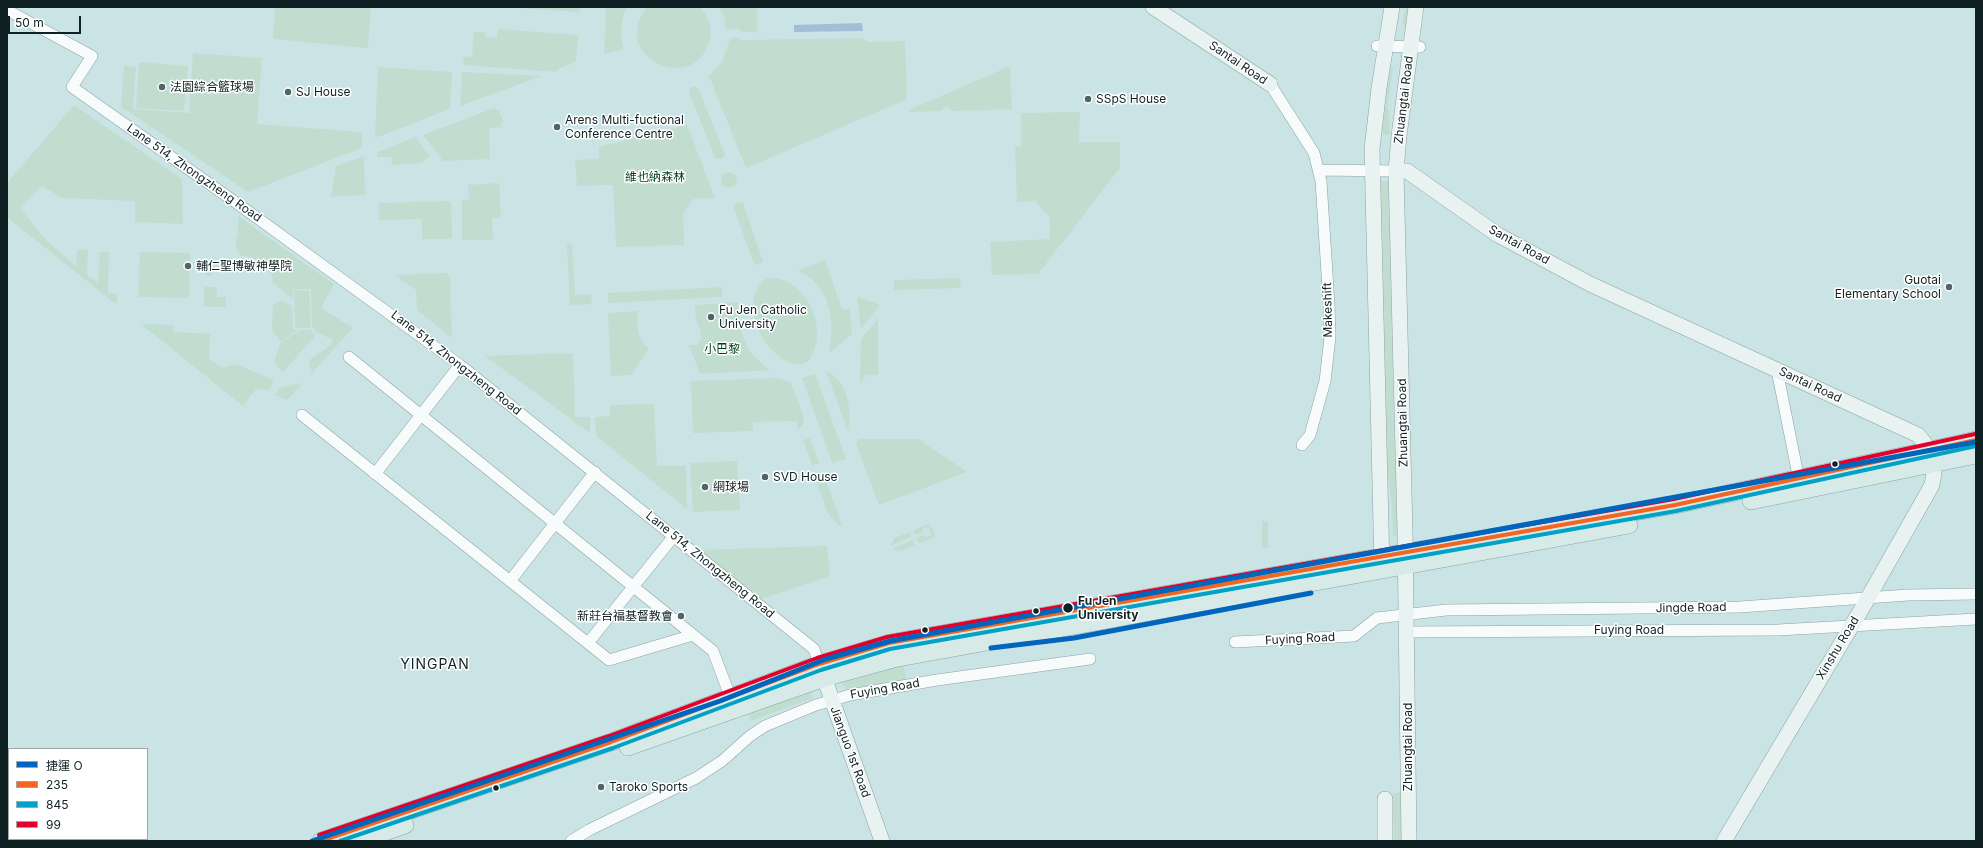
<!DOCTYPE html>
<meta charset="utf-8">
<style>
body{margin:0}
#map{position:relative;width:1983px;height:848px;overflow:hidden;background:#cae4e6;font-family:Inter,"Noto Sans TC",sans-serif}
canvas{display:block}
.frame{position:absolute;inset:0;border:8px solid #102123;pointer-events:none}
.legend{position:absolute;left:8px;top:748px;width:140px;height:92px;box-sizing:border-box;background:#fff;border:1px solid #9fa6a7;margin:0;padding:5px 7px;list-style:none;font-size:12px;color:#102123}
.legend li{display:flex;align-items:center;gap:8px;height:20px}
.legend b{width:20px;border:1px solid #9fa6a7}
.scale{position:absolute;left:8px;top:16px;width:73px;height:18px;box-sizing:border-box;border:2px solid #102123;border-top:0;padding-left:5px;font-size:12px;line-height:14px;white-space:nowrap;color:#102123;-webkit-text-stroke:3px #fff;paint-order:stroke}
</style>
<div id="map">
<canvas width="1983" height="848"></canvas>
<div class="frame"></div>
<ul class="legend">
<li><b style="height:5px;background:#0065bd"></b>捷運 O</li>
<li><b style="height:5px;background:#f26522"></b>235</li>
<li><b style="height:5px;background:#01a2c5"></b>845</li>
<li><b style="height:5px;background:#e4002b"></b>99</li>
</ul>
<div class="scale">50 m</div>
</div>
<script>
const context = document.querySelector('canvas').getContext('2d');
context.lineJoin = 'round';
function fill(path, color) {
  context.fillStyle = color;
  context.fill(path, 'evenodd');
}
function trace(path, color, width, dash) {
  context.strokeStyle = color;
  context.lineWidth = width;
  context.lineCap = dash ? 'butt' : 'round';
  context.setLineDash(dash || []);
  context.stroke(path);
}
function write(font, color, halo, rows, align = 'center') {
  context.font = font + ' Inter,"Noto Sans TC",sans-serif';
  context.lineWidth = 3;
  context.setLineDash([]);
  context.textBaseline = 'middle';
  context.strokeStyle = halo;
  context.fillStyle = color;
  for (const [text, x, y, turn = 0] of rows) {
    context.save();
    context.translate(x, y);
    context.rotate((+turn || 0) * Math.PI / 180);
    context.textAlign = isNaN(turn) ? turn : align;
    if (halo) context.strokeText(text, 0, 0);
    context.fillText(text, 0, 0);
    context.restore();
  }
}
const green = new Path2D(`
 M 275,7 L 371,7 L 368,48 L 273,39 Z
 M 503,7 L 580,7 L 579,12 Z
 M 606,7 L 627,7 C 621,22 619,33 624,49 L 604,54 Z
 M 647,7 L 700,7 C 708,15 712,27 710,38 C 697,98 607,58 647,7 Z
 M 719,7 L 757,7 L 757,32 L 742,32 L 737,28 L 726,30 L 725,19 Z
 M 1405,7 L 1408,7 L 1406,25 L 1402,25 Z
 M 498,29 L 578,35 L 576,62 L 560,68 L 556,72 L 463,65 L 464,56 L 472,57 L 474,32 L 485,32 L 485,37 L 497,38 Z
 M 736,37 L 741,40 L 862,38 L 868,42 L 905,41 L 907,99 L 746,168 L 709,76 L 722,62 L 730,39 Z
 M 193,53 L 262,58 L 257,124 L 362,132 L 362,148 L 248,192 L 121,107 L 124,66 L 136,67 L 133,109 L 189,113 Z
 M 139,62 L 188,66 L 184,111 L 136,108 Z
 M 1010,66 L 1012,109 L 952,111 L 946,106 L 941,111 L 909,112 L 909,110 Z
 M 378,67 L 452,72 L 450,109 L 375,138 Z
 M 1390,68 L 1393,68 L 1388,104 L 1390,135 L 1382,134 Z
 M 462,72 L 542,76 L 460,106 Z
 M 692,86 L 698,88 L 725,155 L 721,159 L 715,158 L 689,92 Z
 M 74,105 L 182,179 L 183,224 L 135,222 L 135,201 L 62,198 L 42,186 L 20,208 L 48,242 L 76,266 L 77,249 L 88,250 L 87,275 L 98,283 L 100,252 L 109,252 L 108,293 L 117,294 L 117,305 L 7,217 L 7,183 Z
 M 494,108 L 499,110 L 503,121 L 500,127 L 489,128 L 490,159 L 443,161 L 423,135 Z
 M 1080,112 L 1079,142 L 1120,142 L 1120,168 L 1038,274 L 992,275 L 990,242 L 1050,239 L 1050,218 L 1035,201 L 1017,202 L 1015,147 L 1021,147 L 1021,113 Z
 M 687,125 L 715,198 L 693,199 L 683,214 L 684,245 L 616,247 L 613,185 L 577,186 L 575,160 L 599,159 L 599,147 Z
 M 415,137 L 430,156 L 421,163 L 392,165 L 391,157 L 377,157 L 377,152 Z
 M 364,156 L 365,195 L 331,197 L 336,166 Z
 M721 180a8 8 0 1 1 16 0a8 8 0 1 1-16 0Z
 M 1381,181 L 1388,181 L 1397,536 L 1393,536 L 1392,506 L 1388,478 Z
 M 499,183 L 501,218 L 492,218 L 493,240 L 462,240 L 462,200 L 469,200 L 468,185 Z
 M 451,201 L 452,239 L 422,239 L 422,219 L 379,220 L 379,203 Z
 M 737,202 L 743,203 L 763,261 L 759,265 L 754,264 L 733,206 Z
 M 238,216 L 334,284 L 321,308 L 353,328 L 312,373 L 309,360 L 331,345 L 333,340 L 316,332 L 312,326 L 311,289 L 293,289 L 293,299 L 273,283 C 273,263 256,258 240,255 L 235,244 L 238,233 Z
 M 572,244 L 575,295 L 591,294 L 592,304 L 570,305 L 567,245 Z
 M 140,252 L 190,253 L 189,298 L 138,297 Z
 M 205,260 L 224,261 L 224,267 L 213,267 L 212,276 L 205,275 Z
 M 825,260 L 842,309 L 850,309 L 852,334 L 829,353 C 835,322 831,284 798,271 Z
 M 447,273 L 450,278 L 452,338 L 417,310 L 416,290 L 395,275 Z
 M 767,278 C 802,274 828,323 813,353 C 811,357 809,361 805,363 C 802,365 797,364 793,363 C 763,356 736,300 767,278 Z
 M 960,278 L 961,288 L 894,290 L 894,280 Z
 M 204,287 L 217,287 L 217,297 L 226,297 L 226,307 L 204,307 Z
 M 722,287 L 722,297 L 608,303 L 608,293 Z
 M 294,290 L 309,291 L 311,328 L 295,328 Z
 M 857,297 L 880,305 L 861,329 Z
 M 282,301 L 292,306 L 293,329 L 298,330 L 281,342 L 272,330 L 273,305 Z
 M 738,302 C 740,334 743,350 770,370 L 700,374 L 689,345 L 697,345 C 706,333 698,328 696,318 C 695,314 695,309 695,305 Z
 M 637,311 C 638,325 636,339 649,348 L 631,375 L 611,376 L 608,313 Z
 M 878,319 L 878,375 L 867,375 L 860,382 L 861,339 Z
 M 141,324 L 173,325 L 173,332 L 210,334 L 209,359 L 223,368 L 235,364 L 274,380 L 269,390 L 256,389 L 243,406 Z
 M 300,330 L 311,330 L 315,336 L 283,372 L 274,362 L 280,344 Z
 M 573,353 L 575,417 L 590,417 L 590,433 L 485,356 Z
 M 826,371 C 849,381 852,411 848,432 Z
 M 815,374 L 846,459 L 832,463 L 802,378 Z
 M 777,378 L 791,382 L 804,418 L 803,424 L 797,431 L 797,421 L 753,422 L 753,431 L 693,433 L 691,381 Z
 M 299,383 L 301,386 L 287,400 L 275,395 L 281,387 Z
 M 654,404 L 657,466 L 686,466 L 687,509 L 596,436 L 595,417 L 610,416 L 610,405 Z
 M 810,438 L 819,463 L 812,465 L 803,440 Z
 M 859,439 L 918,439 L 967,472 L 879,505 L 856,444 Z
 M 737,461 L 740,510 L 693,512 L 690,463 Z
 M 818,472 L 823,473 L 842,525 L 838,525 L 827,512 L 815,476 Z
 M 1262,521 L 1268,521 L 1268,548 L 1262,548 Z
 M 930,524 L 936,537 L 919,543 L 916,538 L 924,535 L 925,537 L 932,535 L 928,527 L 922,529 L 923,532 L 915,535 L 913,530 Z
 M 910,532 L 911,537 L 890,546 L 894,538 Z
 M 913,540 L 915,545 L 899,551 L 891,549 Z
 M 827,546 L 830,576 L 761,599 L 699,550 Z
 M 903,665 L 907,681 L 848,691 L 840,680 Z
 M 810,690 L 813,698 L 751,721 L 748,713 Z
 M 1393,793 L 1401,793 L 1402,841 L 1394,841 Z`);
const water = new Path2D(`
 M 862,23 L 863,31 L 794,32 L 794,25 Z`);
const street = new Path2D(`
 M 7,10 L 92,56 L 72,87 L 238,204 L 460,365 L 814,649 L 819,664
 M 1377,46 L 1420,47
 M 1270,84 L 1314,153 L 1321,181 L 1329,305 L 1330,337 L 1325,381 L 1310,435 L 1302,445
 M 1319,170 L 1396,171
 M 349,357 L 713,651 L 730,696
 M 1777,370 L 1799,480
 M 302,415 L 609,660 L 693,635
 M 375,474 L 460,365
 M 510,581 L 595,472
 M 1407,632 L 1778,630 L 1976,619
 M 1235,642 L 1354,636 L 1377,618 L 1446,610 L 1740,607 L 1908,595 L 1976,594
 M 588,643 L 674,536
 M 571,841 L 589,830 L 696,778 L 722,761 L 750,736 L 765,726 L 816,705 L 850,695 L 937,680 L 1090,659`);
const secondary = new Path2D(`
 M 1153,7 L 1270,84
 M 1396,171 L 1407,171 L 1498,235 L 1590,284 L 1918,435 C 1934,453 1937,461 1932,485 L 1864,605 L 1724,841
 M 1382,568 L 1372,149 L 1379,88 L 1392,7
 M 820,666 L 882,841
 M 1385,799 L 1385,841
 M 1409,841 L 1405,532 L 1396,171 L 1399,136 L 1416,7`);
const primary = new Path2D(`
 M 1751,501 L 1976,455
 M 628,747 L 824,678 L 893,659 L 1629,525
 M 321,841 L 611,742 L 819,664 L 889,643 L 1675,505 L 1976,440
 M 359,841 L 405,825`);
const bus1 = new Path2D(`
 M 321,841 L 611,742 L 819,664 L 889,643 L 1675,505 L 1976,440`);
const bus2 = new Path2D(`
 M 340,841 L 613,748 L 821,670 L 890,649 L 1676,511 L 1976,446`);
const bus3 = new Path2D(`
 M 319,835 L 609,736 L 817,658 L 887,637 L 1674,499 L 1975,434`);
const metro1 = new Path2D(`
 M 991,648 L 1074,638 L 1311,593
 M 312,841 L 720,701 L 826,659 L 890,641 L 1976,442`);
const markers = [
 [162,87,4,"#516567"],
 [288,92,4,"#516567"],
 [1088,99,4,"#516567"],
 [557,127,4,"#516567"],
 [188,266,4,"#516567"],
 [1949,287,4,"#516567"],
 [711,317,4,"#516567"],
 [1835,464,3.5,"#102123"],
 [765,477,4,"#516567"],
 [705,487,4,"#516567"],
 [1068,608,5.5,"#102123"],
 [1036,611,3.5,"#102123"],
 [681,616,4,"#516567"],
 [925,630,3.5,"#102123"],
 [601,787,4,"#516567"],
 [496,788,3.5,"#102123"]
];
const streetNames = [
 ["Santai Road",1238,63,34],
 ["Zhuangtai Road",1404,100,-83],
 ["Lane 514, Zhongzheng Road",194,173,35],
 ["Santai Road",1519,245,29],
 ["Makeshift",1328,310,-91],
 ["Lane 514, Zhongzheng Road",456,363,38],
 ["Santai Road",1810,385,25],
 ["Zhuangtai Road",1403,423,-91],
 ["Lane 514, Zhongzheng Road",710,565,39],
 ["Jingde Road",1691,608,-1],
 ["Fuying Road",1629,630],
 ["Fuying Road",1300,639,-3],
 ["Xinshu Road",1838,648,-59],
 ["Fuying Road",885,689,-10],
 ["Zhuangtai Road",1408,747,-90],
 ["Jianguo 1st Road",850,752,70]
];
const poiNames = [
 ["法園綜合籃球場",170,87],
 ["SJ House",296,92],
 ["SSpS House",1096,99],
 ["Arens Multi-fuctional",565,120],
 ["Conference Centre",565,134],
 ["輔仁聖博敏神學院",196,266],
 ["Guotai",1941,280,"right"],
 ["Elementary School",1941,294,"right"],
 ["Fu Jen Catholic",719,310],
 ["University",719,324],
 ["SVD House",773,477],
 ["網球場",713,487],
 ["新莊台福基督教會",673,616,"right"],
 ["Taroko Sports",609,787]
];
const parkNames = [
 ["維也納森林",655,177],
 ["小巴黎",722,349]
];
const stopNames = [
 ["Fu Jen",1078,601],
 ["University",1078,615]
];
const quarterNames = [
 ["YINGPAN",435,665]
];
fill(green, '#c0ddd0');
fill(water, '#a3bed5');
trace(street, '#8da1a2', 12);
trace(secondary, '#8da1a2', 16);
trace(primary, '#84a9a6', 18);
trace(street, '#f7fbfb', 11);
trace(secondary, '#e7f2f1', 15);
trace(primary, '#d8eae8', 17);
trace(bus1, '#f26522', 4);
trace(bus2, '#01a2c5', 4);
trace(bus3, '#e4002b', 4);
trace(metro1, '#0065bd', 5);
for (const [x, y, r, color] of markers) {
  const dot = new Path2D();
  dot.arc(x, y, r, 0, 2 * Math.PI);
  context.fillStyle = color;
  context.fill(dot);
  trace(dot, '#fff', 1.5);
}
write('12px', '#102123', '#fff', streetNames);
write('12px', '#102123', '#fff', poiNames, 'left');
write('12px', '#003f1b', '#fff', parkNames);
write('bold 12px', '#102123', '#fff', stopNames, 'left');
context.letterSpacing = '1px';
write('14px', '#102123', '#fff', quarterNames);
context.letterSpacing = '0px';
</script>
